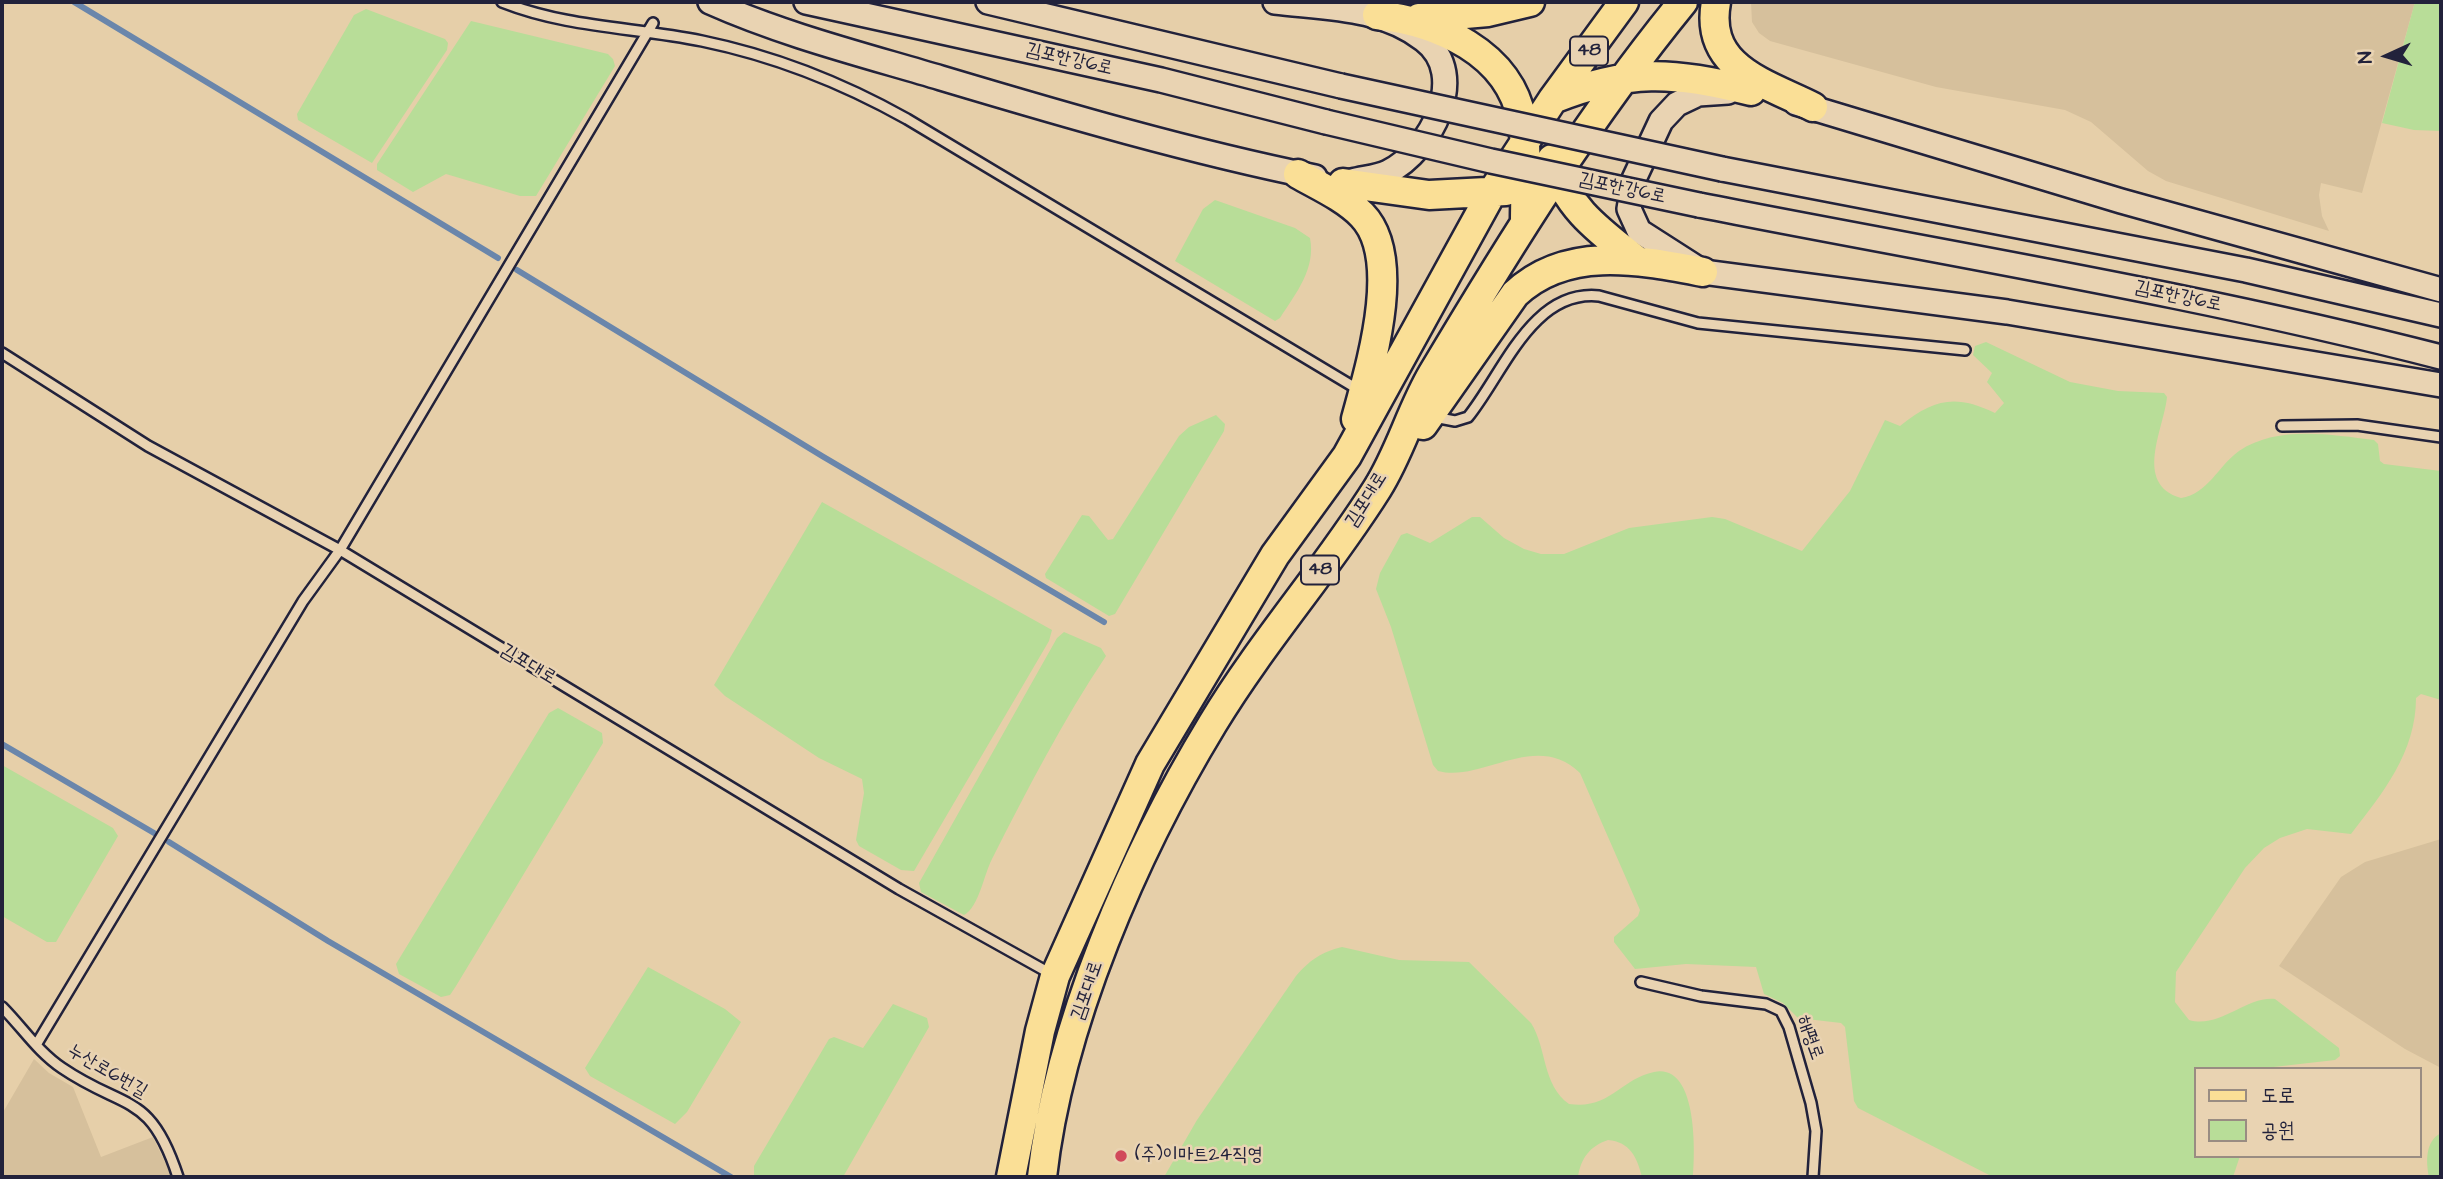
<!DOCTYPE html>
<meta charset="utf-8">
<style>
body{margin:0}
#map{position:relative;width:2443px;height:1179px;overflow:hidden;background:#e6cfa9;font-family:"Architects Daughter","Poor Story",sans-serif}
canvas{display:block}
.frame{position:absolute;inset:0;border:4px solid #22223b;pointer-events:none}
.legend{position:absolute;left:2194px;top:1067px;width:228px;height:91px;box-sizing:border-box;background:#e9d3b2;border:2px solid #998c82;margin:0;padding:9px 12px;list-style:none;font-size:21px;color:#22223b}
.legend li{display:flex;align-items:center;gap:14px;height:35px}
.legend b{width:35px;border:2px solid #998c82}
.north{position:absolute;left:2352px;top:21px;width:70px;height:70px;-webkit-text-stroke:5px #e9d3b2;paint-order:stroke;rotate:266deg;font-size:19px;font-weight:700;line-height:28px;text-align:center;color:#22223b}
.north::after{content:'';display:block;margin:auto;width:24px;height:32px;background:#22223b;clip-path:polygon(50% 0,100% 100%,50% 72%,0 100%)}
</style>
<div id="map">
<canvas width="2443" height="1179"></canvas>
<div class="frame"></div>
<ul class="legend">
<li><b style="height:9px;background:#fadf96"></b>도로</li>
<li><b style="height:19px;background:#b8dd98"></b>공원</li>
</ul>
<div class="north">N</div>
</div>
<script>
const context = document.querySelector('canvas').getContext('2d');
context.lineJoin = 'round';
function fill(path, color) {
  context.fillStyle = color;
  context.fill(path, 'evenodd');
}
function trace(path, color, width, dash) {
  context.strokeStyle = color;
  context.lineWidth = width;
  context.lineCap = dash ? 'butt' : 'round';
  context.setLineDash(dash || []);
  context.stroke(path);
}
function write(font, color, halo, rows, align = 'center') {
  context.font = font + ' "Architects Daughter","Poor Story",sans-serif';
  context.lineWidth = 5;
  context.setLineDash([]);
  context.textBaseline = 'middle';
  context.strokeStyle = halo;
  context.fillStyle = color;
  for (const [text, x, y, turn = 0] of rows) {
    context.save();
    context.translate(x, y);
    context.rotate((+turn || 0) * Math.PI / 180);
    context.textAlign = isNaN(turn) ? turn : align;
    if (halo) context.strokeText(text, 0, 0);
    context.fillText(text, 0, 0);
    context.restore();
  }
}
const built = new Path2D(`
 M 1751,2 L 2415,2 L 2362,193 L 2321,183 L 2319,195 L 2322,216 L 2329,231 L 2166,181 L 2148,171 L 2091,122 L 2065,110 L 1936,87 L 1770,41 L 1759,33 L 1752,22 Z
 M 2441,839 L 2441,1068 L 2405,1049 L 2279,966 L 2341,877 L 2365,862 Z
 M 34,1059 L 49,1073 L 73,1087 L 101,1157 L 153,1137 L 172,1177 L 2,1177 L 2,1114 Z`);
const green = new Path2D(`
 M 2415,2 L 2441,2 L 2441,131 L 2414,130 L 2382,123 Z
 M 366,9 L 445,39 L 448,43 L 447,50 L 372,163 L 298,120 L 297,114 L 354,15 Z
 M 471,21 L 608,54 L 613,59 L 615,66 L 536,196 L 520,196 L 446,174 L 413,192 L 377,170 L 377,164 Z
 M 1215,200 L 1295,228 L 1310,238 C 1316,269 1296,293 1280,318 L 1275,321 L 1175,261 L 1203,209 Z
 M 1986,342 L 2070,382 L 2118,391 L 2164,393 L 2167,397 C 2164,429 2133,484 2181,498 C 2208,494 2218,466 2239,451 C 2278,425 2331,435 2374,440 L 2378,444 L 2380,461 L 2384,464 L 2441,471 L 2441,700 L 2421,694 L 2416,698 C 2416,752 2383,793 2351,834 L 2307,829 L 2280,838 L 2264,848 L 2245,868 L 2176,972 L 2175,1002 L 2189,1020 C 2220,1029 2246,996 2275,999 L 2339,1048 L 2340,1056 L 2335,1060 L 2256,1069 L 2196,1069 L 2196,1156 L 2240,1156 L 2233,1177 L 1993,1177 L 1858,1108 L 1854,1101 L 1845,1027 L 1841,1023 L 1798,1018 L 1783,1003 L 1764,994 L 1756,967 L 1686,964 L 1635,969 L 1614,942 L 1614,937 L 1638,916 L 1640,910 L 1580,773 C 1535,730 1483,783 1438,771 L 1433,765 L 1391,627 L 1376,589 L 1380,573 L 1401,535 L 1407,533 L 1430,543 L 1472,517 L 1480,517 L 1504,538 L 1524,549 L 1541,554 L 1564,554 L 1629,528 L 1712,517 L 1725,519 L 1802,551 L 1850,491 L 1885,420 L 1900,426 C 1934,399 1955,394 1995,413 L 2004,403 L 1987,382 L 1992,373 L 1973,355 L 1975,346 Z
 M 1216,415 L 1225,424 L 1224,431 L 1115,614 L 1109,616 L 1046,578 L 1045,574 L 1082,515 L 1089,516 L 1108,540 L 1113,539 L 1179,436 L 1189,427 Z
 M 822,502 L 1052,630 L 1049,641 L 914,871 L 901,870 L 859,846 L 856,840 L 864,793 L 862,779 L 819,758 L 725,696 L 714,685 Z
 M 1064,632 L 1101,648 L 1106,656 C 1063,720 1027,790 992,859 C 984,874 979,907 964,915 L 921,892 L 919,883 L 1057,638 Z
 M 558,708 L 602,733 L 603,743 L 456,986 L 450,995 L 441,997 L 399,974 L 396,964 L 549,713 Z
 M 2,765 L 113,828 L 118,836 L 56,942 L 47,942 L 2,916 Z
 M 1342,947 L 1399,960 L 1469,962 L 1531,1023 C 1547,1048 1542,1085 1569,1104 C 1610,1110 1620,1079 1654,1072 C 1698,1063 1695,1152 1693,1177 L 1642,1177 C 1637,1157 1630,1142 1608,1140 C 1590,1146 1581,1158 1578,1177 L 1164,1177 L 1197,1120 L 1296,976 C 1310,960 1321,952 1342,947 Z
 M 648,967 L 725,1009 L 741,1022 L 687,1112 L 675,1124 L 590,1076 L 585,1068 Z
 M 893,1004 L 927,1018 L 929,1027 L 843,1177 L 754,1177 L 754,1166 L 829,1039 L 834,1037 L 863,1048 Z
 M 2441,1133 L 2441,1177 L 2429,1177 C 2426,1162 2425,1141 2441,1133 Z`);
const stream = new Path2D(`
 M 74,2 L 498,258
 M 517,270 L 822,456 L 1104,622
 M 2,744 L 154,833
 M 169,842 L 328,941 L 731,1177`);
const service = new Path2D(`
 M 502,2 C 568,28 633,27 702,41 C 775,56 841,82 907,119 L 1359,390
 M 2,353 L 148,446 L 340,550 L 899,889 L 1053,975
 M 1434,417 L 1455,421 L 1468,417 C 1503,374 1532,289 1599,296 L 1698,323 L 1965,350
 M 2282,426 L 2357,425 L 2441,437
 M 1641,982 L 1701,996 L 1766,1004 L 1781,1011 L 1789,1027 L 1811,1103 L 1816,1131 L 1813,1177
 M 2,1007 C 22,1027 38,1052 62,1068 C 125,1111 150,1091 178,1177
 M 36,1045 L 303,601 L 340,550 L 653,23`);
const tertiary = new Path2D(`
 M 710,2 C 784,35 864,55 941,78 C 1065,115 1188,151 1315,177
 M 806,2 L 1161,80 L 1326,122
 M 988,2 L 1341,86
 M 1275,2 C 1326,8 1382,7 1424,40 C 1470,75 1431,151 1388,172 C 1378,177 1363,178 1352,181
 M 1728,92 L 1698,94 L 1677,104 L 1661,121 L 1634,179 L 1629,209 L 1639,231 L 1703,272 L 2007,312 L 2441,385
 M 1796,103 L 2121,201 L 2441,290
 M 1722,169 L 2246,270 L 2441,315
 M 1699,205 C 1947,254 2197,294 2441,357`);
const primary = new Path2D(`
 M 1716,2 C 1704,68 1765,83 1813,107
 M 1377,15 C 1438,22 1509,52 1522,120 C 1528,154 1525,188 1525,222
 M 1419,18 L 1488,12 L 1530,2
 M 1553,99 C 1628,69 1673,71 1751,91
 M 1552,159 C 1565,206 1598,230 1635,259
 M 1298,174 C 1319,186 1344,197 1362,215 C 1404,258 1370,367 1356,419
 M 1343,183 L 1429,195 L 1506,191
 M 1423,425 L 1515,294 C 1567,245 1639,260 1703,272
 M 1011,1177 L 1040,1031 L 1055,976 L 1150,764 L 1275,555 L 1347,456 L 1491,194 L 1553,99 L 1624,2
 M 1042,1177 C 1059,1025 1134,853 1213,723 C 1262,642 1326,570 1377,489 C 1400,453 1411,410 1433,373 C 1510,244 1588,118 1683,2`);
const tertiaryBridge = new Path2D(`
 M 1341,86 L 1722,169
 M 1326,122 L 1491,161 L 1699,205`);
const markers = [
 [1121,1156,7,"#d1495b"]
];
const shields = [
 [1589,51,38],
 [1320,570,38]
];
const shieldNames = [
 ["48",1589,51],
 ["48",1320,570]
];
const streetNames = [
 ["김포한강6로",1069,60,13],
 ["김포한강6로",1622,189,12],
 ["김포한강6로",2178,297,12],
 ["김포대로",1367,500,-58],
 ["김포대로",528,665,31],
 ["김포대로",1088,991,-71],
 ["해평로",1809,1038,70],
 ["누산로6번길",107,1072,30]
];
const poiNames = [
 ["(주)이마트24직영",1135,1156]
];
fill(built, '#d6c09c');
fill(green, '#b8dd98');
trace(stream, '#6a86ab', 6);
trace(service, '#22223b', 14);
trace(tertiary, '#22223b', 28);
trace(primary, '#22223b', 33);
trace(service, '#e9d3b2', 9);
trace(tertiary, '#e9d3b2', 23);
trace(primary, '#fadf96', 28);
trace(tertiaryBridge, '#22223b', 28, []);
trace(tertiaryBridge, '#e9d3b2', 23);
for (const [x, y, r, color] of markers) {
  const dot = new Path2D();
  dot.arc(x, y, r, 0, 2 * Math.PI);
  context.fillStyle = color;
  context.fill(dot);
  trace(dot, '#e9d3b2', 2.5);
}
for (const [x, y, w] of shields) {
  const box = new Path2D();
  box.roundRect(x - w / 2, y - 14.5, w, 29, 5);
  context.fillStyle = '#e9d3b2';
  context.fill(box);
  trace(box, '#22223b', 2);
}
write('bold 18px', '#22223b', null, shieldNames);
write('19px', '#22223b', '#e9d3b2', streetNames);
write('19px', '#22223b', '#e9d3b2', poiNames, 'left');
</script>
